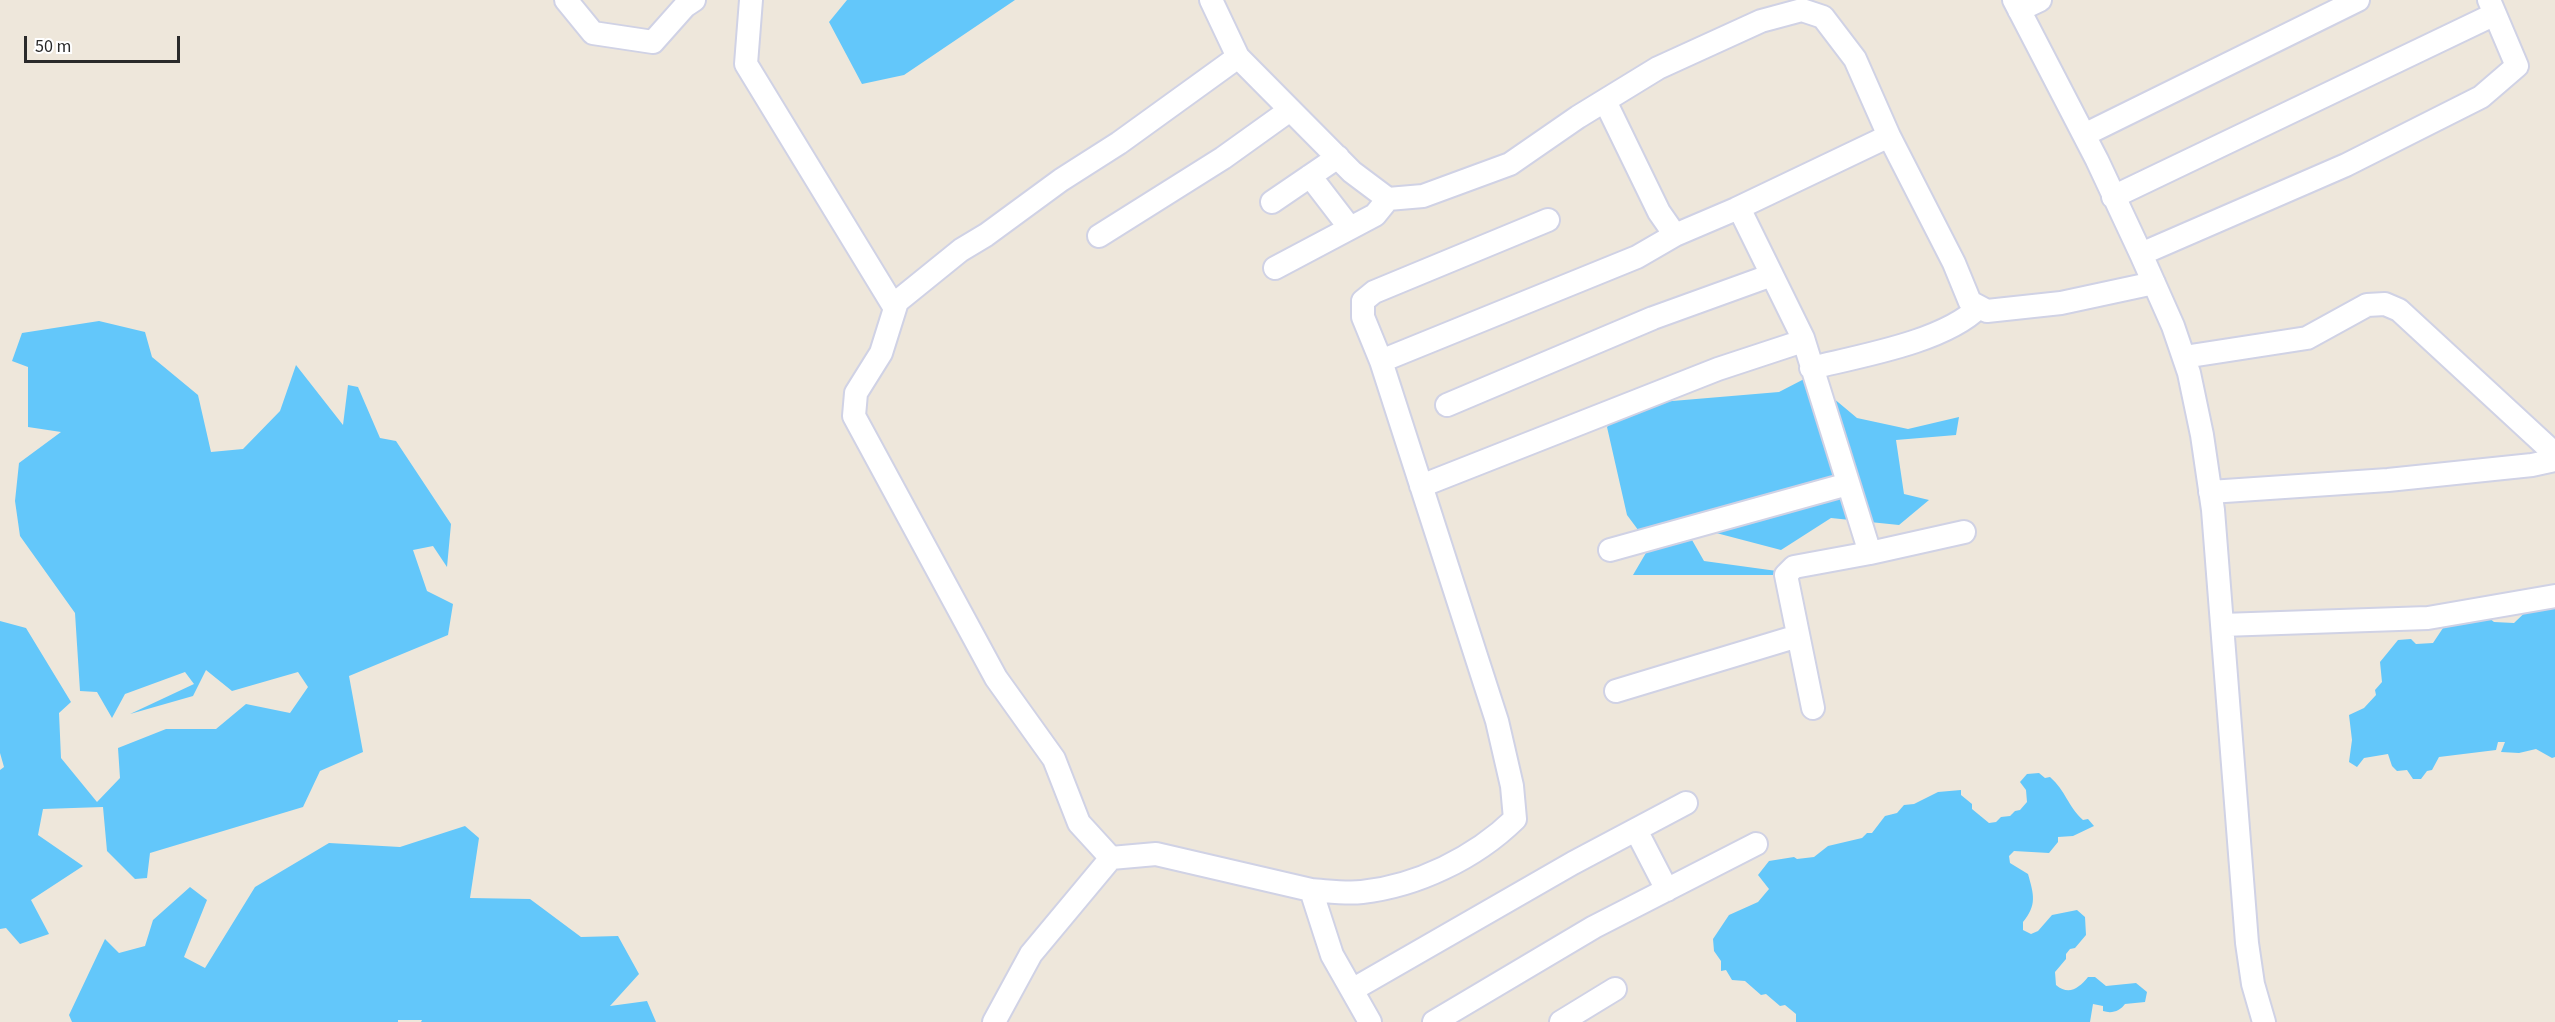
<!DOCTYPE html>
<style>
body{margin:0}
#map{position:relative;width:2555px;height:1022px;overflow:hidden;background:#eee7db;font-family:"Source Sans 3",sans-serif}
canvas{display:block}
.scale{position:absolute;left:24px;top:36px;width:156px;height:27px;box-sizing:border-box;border:3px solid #2a2a2a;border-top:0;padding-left:8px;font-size:18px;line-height:21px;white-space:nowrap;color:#2a2a2a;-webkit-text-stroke:4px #fff;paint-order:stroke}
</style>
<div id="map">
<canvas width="2555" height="1022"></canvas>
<div class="scale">50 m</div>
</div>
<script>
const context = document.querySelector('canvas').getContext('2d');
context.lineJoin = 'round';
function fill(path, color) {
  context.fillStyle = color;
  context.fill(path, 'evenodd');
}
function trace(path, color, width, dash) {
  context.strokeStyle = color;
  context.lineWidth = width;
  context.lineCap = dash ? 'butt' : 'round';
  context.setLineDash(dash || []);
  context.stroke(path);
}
const water = new Path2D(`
 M 847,0 L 1015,0 L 904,75 L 862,84 L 829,22 Z
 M 99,321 L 145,332 L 152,357 L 198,395 L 211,452 L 243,449 L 280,411 L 296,365 L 343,425 L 348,385 L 358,387 L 380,438 L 396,441 L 451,524 L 447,567 L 433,546 L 413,550 L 427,591 L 453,604 L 448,635 L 349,676 L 363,752 L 320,771 L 303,807 L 150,853 L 147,878 L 135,879 L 107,851 L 103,807 L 43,809 L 38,835 L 83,866 L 31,900 L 49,934 L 20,944 L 6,928 L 0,929 L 0,770 L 4,767 L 0,753 L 0,621 L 26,628 L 71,702 L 59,713 L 61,758 L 97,802 L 120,778 L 118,748 L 166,729 L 216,729 L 246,704 L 290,713 L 308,687 L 298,672 L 232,691 L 206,670 L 193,696 L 130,714 L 194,684 L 185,672 L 125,694 L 112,718 L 97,692 L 80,691 L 75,613 L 20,536 L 15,501 L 19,463 L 61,432 L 28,427 L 28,367 L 12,361 L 22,333 Z
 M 1808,377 L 1857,418 L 1908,429 L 1959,417 L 1956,435 L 1896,440 L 1904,494 L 1929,500 L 1899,525 L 1831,518 L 1781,550 L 1701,529 L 1692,540 L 1704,561 L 1806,575 L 1633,575 L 1650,546 L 1627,515 L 1607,427 L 1625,405 L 1779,392 Z
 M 2555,590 L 2555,757 L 2552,758 L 2536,749 L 2519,753 L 2501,752 L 2505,742 L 2498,742 L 2496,750 L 2439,757 L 2432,770 L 2427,771 L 2421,779 L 2413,779 L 2407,770 L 2397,771 L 2392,766 L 2388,754 L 2364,758 L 2357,767 L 2349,762 L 2352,740 L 2349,715 L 2364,708 L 2376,695 L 2375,690 L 2382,682 L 2380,662 L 2398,640 L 2411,639 L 2416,644 L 2433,643 L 2451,616 L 2478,609 L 2494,622 L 2514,623 L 2537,601 Z
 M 2039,773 L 2045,778 L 2050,777 C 2066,791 2067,805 2083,820 L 2088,819 L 2094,826 L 2073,836 L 2058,837 L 2058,842 L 2049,853 L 2014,851 L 2009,856 L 2010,863 L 2028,874 C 2034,895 2037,905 2023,922 L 2023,930 L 2031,934 L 2038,931 L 2052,915 L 2077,910 L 2085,917 L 2086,935 L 2075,948 L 2070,949 L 2066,954 L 2066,959 L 2055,972 L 2056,985 C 2069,996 2079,988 2088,977 L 2095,977 L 2106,986 L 2136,983 L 2147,992 L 2145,1002 L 2125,1004 C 2120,1011 2112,1014 2103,1011 L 2103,1006 L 2093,1004 L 2090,1022 L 1796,1022 L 1796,1014 L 1785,1005 L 1780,1006 L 1766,994 L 1761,995 L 1745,981 L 1732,980 L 1726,970 L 1721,971 L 1721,961 L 1714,951 L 1713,939 L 1729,915 L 1758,902 L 1769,889 L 1758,875 L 1769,861 L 1794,857 L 1797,859 L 1814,857 L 1828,846 L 1862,838 L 1867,833 L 1872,833 L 1885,816 L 1897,813 L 1904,805 L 1914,804 L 1938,792 L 1961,790 L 1961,795 L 1972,804 L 1972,809 L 1989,823 L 1996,822 L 2001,817 L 2010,816 L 2015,811 L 2020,810 L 2027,802 L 2026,790 L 2020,782 L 2027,774 Z
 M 465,826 L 479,838 L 470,898 L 530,899 L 581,937 L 618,936 L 639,974 L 610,1006 L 647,1001 L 656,1022 L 421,1022 L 422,1020 L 398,1020 L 398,1022 L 72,1022 L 69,1015 L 105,939 L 119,953 L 145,946 L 153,920 L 190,887 L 207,900 L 184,957 L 205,968 L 255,887 L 329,843 L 400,847 Z`);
const minor = new Path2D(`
 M 566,0 L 593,33 L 653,42 L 685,6 L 694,0
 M 751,0 L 746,64 L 893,305 L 961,250 L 986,235 L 1061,180 L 1119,143 L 1238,57 L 1352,172 L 1388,199 L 1423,196 L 1510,164 L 1578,117 L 1658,68 L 1761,21 L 1802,10 L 1823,17 L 1855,59 L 1889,136
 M 1211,0 L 1238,57
 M 2014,0 L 2097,160 L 2141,254 L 2173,326 L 2189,373 L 2202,435 L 2213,510 L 2247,943 L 2253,984 L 2264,1022
 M 2019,10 L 2040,0
 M 1605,101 L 1659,212 L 1675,235
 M 2084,135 L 2358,0
 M 1310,176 L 1350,228
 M 2113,197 L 2495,14
 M 1272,202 L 1338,157
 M 1739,208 L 1803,338 L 1870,553 L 1964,532
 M 1099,236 L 1223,158 L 1290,110
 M 2141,254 L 2346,165 L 2481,97 L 2517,66 L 2489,0
 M 1275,268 L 1375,215 L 1388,199
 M 897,302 L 881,353 L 856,393 L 854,416 L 996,678 L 1054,759 L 1079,823 L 1111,858
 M 2184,357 L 2307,338 L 2367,305 L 2385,304 L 2399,310 L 2555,454
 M 1381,361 L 1637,257 L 1675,235 L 1736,209 L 1889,136 L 1954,263 L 1970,302 L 1987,311 L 2061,303 L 2154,283
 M 1811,368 C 1860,356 1944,342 1979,307
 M 1447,405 L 1653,318 L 1772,275
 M 1421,486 L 1718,369 L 1803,341
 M 2210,492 L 2388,480 L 2532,465 L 2555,460
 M 1610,550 L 1848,484
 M 2222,625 L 2428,618 L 2555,596
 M 1616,691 L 1798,636
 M 1813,708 L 1786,575 L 1794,567 L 1870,553
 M 1636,830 L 1667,890
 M 1352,990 L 1573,863 L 1686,803
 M 994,1022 L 1031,954 L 1111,858 L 1156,854 L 1311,890
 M 1370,1022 L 1332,955 L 1311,890 C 1327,891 1346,894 1362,892 C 1417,886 1475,858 1515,819 L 1512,786 L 1497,721 L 1381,361 L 1363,317 L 1363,301 L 1374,292 L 1548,220
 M 1434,1022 L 1594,927 L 1756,844
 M 1561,1022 L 1615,989`);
fill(water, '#63c7fa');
trace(minor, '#d0d2e5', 26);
trace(minor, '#fff', 22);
</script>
